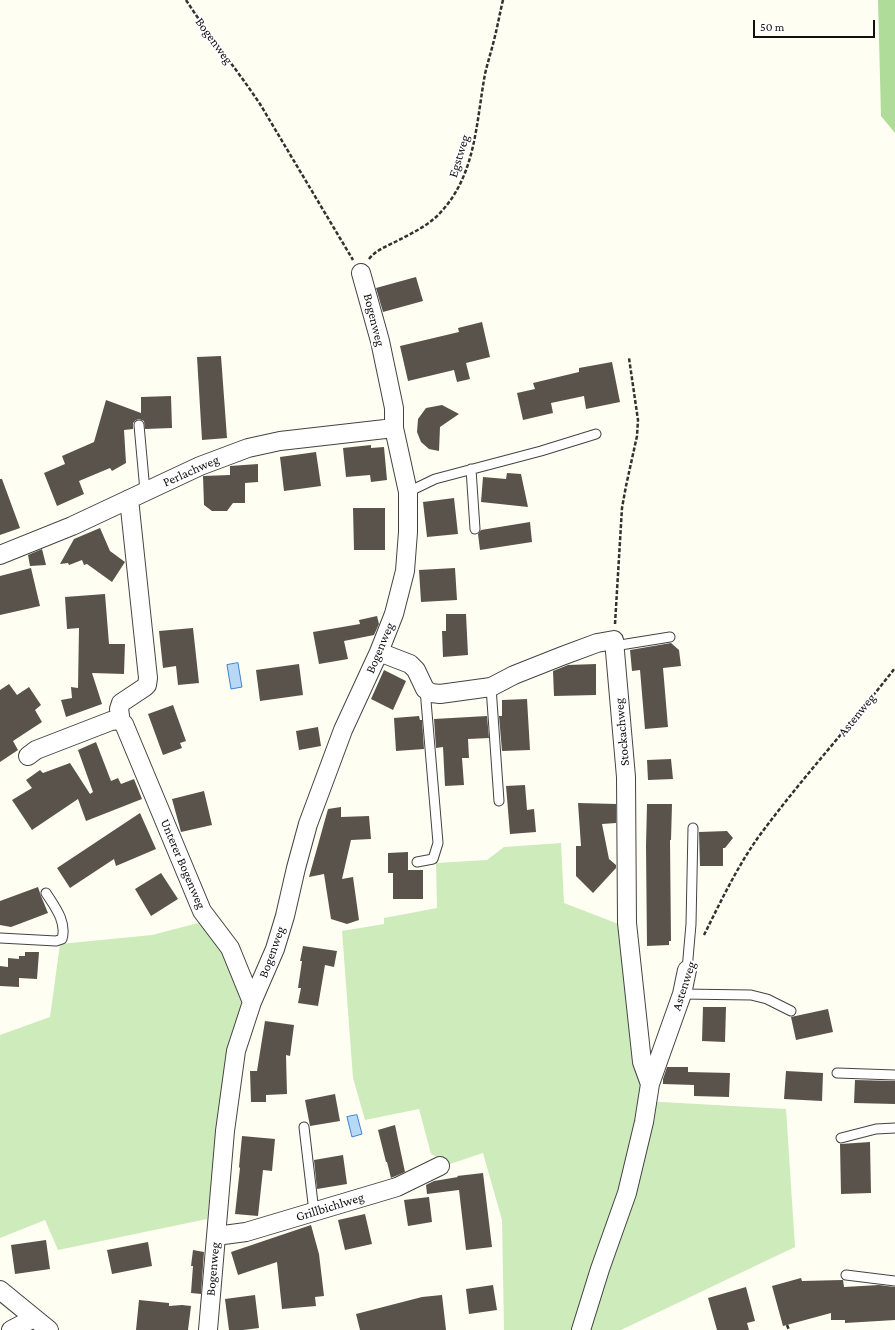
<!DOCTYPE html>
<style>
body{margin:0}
#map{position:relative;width:895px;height:1330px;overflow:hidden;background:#fffef3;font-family:"Crimson Pro",serif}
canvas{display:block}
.scale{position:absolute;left:753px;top:20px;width:122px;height:18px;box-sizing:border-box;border:2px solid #101010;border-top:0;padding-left:5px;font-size:12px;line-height:14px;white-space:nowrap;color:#101010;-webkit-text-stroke:3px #fff;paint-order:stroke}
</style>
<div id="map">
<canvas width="895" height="1330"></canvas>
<div class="scale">50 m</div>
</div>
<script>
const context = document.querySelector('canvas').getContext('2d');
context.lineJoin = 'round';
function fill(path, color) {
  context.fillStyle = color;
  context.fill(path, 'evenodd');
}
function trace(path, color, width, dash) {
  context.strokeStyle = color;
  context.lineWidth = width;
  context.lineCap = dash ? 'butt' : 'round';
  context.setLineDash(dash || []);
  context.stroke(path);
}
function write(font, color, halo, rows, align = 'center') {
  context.font = font + ' "Crimson Pro",serif';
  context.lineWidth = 4;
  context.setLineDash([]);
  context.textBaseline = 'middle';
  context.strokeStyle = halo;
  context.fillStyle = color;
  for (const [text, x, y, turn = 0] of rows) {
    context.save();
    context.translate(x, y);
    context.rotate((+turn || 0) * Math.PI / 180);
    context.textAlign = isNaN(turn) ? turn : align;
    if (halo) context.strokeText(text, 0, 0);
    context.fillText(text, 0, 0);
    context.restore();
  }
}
const green = new Path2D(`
 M 561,843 L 564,903 L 621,925 L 644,1101 L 786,1109 L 795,1247 L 621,1330 L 504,1330 L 502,1220 L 483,1153 L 450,1164 L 431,1154 L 419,1109 L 365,1120 L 353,1078 L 342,931 L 384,924 L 384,918 L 437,908 L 436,863 L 487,860 L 504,847 Z
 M 202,922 L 225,948 L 244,1005 L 226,1061 L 207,1219 L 58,1250 L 45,1220 L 0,1238 L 0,1035 L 50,1017 L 60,944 L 152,935 Z`);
const forest = new Path2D(`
 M 878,0 L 895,0 L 895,133 L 881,116 Z`);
const water = new Path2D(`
 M 238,663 L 242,687 L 231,689 L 227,665 Z
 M 357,1115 L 362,1134 L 352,1137 L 347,1117 Z`);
const building = new Path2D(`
 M 416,277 L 423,301 L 383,312 L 376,288 Z
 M 482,322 L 490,357 L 466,363 L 470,379 L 457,382 L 454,370 L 408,381 L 400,346 L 459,332 L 458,328 Z
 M 221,356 L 227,438 L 202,440 L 197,357 Z
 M 612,362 L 620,402 L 586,409 L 584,396 L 551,403 L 553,413 L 523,420 L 517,393 L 535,389 L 533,383 L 579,372 L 579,368 Z
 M 171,396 L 172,428 L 145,429 L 144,421 L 139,419 L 136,420 L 133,423 L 133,429 L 124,430 L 126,463 L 112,471 L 110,468 L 79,481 L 84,494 L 57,506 L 44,473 L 65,464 L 62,456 L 94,442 L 106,400 L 141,413 L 141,397 Z
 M 442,405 L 459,414 L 440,427 L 439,451 L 429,449 L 421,442 L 417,432 L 418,419 L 426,408 Z
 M 371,445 L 371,448 L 384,447 L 387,480 L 371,482 L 370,475 L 346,477 L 343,448 Z
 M 316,452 L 321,486 L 284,491 L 280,457 Z
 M 258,464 L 258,482 L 245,483 L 245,503 L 233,503 L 227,511 L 212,511 L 204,505 L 203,476 L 230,475 L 230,466 Z
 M 507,473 L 521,474 L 528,507 L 481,502 L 483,477 L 506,479 Z
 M 0,479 L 2,479 L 20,528 L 0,535 Z
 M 454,498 L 458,534 L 427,537 L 423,502 Z
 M 353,508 L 385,508 L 385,550 L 354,550 Z
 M 530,522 L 532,542 L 480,550 L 478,534 L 481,530 Z
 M 100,528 L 110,551 L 125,562 L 112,582 L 87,564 L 84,565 L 82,560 L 69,565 L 68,563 L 60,564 L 74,539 Z
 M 42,549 L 46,565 L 30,566 L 28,555 Z
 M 31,568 L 40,606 L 0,615 L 0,576 Z
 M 455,568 L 457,600 L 421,602 L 419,570 Z
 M 105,594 L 109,644 L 125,644 L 124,674 L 92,673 L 102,704 L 66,717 L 61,700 L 72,698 L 71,687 L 78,688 L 79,628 L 67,629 L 65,597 Z
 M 446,614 L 466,614 L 468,655 L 443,657 L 442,631 L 446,631 Z
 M 377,616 L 379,624 L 374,635 L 344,641 L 348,659 L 319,664 L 313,632 L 360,624 L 359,620 Z
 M 193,628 L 199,683 L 178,685 L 176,666 L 163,668 L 159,631 Z
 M 671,643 L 679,650 L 681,666 L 663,668 L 668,727 L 645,729 L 640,670 L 632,671 L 630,650 Z
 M 299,664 L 303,695 L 260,701 L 256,670 Z
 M 596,664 L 596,695 L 554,696 L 553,671 L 568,665 Z
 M 384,670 L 406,681 L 393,710 L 371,699 Z
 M 9,684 L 17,695 L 29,687 L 41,705 L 35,710 L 42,722 L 13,741 L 18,750 L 0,762 L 0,690 Z
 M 527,699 L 530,750 L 502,751 L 499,716 L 502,716 L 502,700 Z
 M 173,705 L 186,741 L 180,743 L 182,748 L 163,755 L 148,714 Z
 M 419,716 L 420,720 L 422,720 L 424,749 L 396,751 L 394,718 Z
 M 487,716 L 489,738 L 468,739 L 469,758 L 462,758 L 464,785 L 445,786 L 443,747 L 436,748 L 434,719 Z
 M 318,727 L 321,746 L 299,750 L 296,731 Z
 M 96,742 L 111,781 L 118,778 L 121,784 L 134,779 L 142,799 L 86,821 L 78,799 L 32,830 L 12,800 L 32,788 L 26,780 L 40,770 L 43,773 L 70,763 L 90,794 L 93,792 L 78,750 Z
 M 671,759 L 673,779 L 648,780 L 647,760 Z
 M 525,785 L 527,810 L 534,809 L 536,832 L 510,834 L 506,786 Z
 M 204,791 L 212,825 L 181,832 L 172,799 Z
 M 578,803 L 616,804 L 616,823 L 602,824 L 609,859 L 616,865 L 616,868 L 593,893 L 576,876 L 576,846 L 581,846 Z
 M 647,804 L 672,804 L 671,840 L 670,840 L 671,941 L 669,941 L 669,945 L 647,946 L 646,846 Z
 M 341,807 L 341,817 L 369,816 L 371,839 L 351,840 L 342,879 L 353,877 L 359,920 L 347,924 L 331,919 L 324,874 L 309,877 L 328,809 Z
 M 140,813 L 156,849 L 116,866 L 114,859 L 70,888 L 57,868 Z
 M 727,831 L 733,838 L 725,848 L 723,848 L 723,866 L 700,866 L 699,832 Z
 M 408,852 L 408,870 L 423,870 L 423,899 L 393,899 L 393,873 L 388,873 L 388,853 Z
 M 161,873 L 178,899 L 151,916 L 135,889 Z
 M 38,887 L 41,896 L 48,913 L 11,927 L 0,925 L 0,901 Z
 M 303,946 L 337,951 L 334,967 L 325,965 L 318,1006 L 298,1003 L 301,988 L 298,988 L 302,961 L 300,961 Z
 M 25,952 L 39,952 L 37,979 L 19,978 L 19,987 L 0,986 L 0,966 L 8,967 L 8,958 L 19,959 L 19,956 L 25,956 Z
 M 703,1007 L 726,1007 L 725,1042 L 702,1041 Z
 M 828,1009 L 833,1032 L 796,1040 L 791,1017 Z
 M 265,1021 L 294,1025 L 290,1056 L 286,1055 L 287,1094 L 266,1095 L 266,1102 L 251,1102 L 250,1071 L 257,1071 Z
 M 667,1067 L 688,1067 L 688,1072 L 730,1073 L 729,1097 L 694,1096 L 694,1085 L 663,1084 L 663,1079 Z
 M 786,1071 L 823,1073 L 822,1101 L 784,1099 Z
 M 855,1080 L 895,1081 L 895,1104 L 854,1103 Z
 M 335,1094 L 340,1121 L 310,1126 L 305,1100 Z
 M 395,1125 L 405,1172 L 391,1178 L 387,1162 L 386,1162 L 378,1130 Z
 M 242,1136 L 275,1139 L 272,1171 L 263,1170 L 258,1216 L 235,1214 L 240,1168 L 239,1167 Z
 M 870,1142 L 871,1193 L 841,1194 L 840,1144 Z
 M 343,1155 L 347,1184 L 317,1189 L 314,1160 Z
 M 483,1173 L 492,1247 L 466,1250 L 459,1190 L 427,1194 L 426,1185 L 434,1181 L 458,1177 L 457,1176 Z
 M 429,1197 L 432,1222 L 408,1226 L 404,1200 Z
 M 365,1214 L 372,1244 L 345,1250 L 338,1220 Z
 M 311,1225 L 319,1254 L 324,1296 L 315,1297 L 316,1306 L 282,1309 L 277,1262 L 238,1275 L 231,1252 Z
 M 46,1240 L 50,1269 L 15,1274 L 11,1245 Z
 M 148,1242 L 152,1266 L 112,1274 L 107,1250 Z
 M 193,1250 L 204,1252 L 201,1294 L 191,1293 L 193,1266 L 191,1266 Z
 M 801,1278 L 802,1281 L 842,1280 L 843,1280 L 844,1287 L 879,1285 L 895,1287 L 895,1320 L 845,1323 L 845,1320 L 831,1320 L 831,1313 L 783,1326 L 772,1286 Z
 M 493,1285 L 497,1310 L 469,1314 L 466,1289 Z
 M 746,1287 L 755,1321 L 747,1323 L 749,1330 L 717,1330 L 708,1298 Z
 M 255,1295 L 259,1328 L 243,1330 L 229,1330 L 225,1299 Z
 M 442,1295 L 446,1330 L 360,1330 L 356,1314 L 422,1297 Z
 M 139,1300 L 169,1303 L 169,1306 L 182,1305 L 191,1306 L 188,1330 L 136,1330 Z`);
const path = new Path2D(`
 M 186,0 C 209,36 236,68 260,104 L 353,260
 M 369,259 C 376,250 387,246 397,241 C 412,233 428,226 440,213 C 476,175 476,123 485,74 C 488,61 492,49 495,36 C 498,24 500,12 503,0
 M 615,624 L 622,508 L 626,486 L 637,436 L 638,420 L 629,358
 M 704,935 C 720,903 736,869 757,839 C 800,780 850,726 895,668
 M 787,1325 L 789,1330`);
const service = new Path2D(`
 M 139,425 L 145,491
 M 471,469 L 475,529
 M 408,492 L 435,479 L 541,451 L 596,434
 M 614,646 L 670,637
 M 491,687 L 499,801
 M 417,862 L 433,859 L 438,843 L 425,689
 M 0,938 L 56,941 L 62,939 C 67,922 55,907 46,893
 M 687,970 L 691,924 L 693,828
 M 682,994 L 751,995 L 767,999 L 791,1011
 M 837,1073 L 895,1075
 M 304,1127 L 314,1212
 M 841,1138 L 876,1129 L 895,1128
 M 846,1275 L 895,1281`);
const minor = new Path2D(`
 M 0,555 L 72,526 L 200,466 L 248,448 L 280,441 L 394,428
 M 379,652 L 410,664 L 416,670 L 425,689 L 431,693 L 440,694 L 491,687 L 514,675 L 562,656 L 597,643 L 614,640 L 626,777 L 627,923 L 642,1062 L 650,1084
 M 121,722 L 119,709 L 121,703 L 145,687 L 147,685 L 148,678 L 129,499
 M 28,756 L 36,750 L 111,721 L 118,720 L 124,724 L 202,911 L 230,948 L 252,1002
 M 216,1236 L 246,1232 L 397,1187 L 440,1166
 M 0,1290 L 49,1330
 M 11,1330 L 34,1318
 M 208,1330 L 225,1131 L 236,1051 L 252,1002 L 275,949 L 285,916 L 296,868 L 308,824 L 343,730 L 379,652 L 394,614 L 405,571 L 408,532 L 408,492 L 394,428 L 394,408 L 380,341 L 361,273
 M 581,1330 L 600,1269 L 627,1193 L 644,1122 L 650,1084 L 682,994 L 687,970`);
const streetNames = [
 ["Bogenweg",214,41,54],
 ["Egstweg",459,156,-73],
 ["Bogenweg",374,320,76],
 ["Perlachweg",191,471,-24],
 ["Bogenweg",380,648,-67],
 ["Astenweg",857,715,-51],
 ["Stockachweg",622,732,-95],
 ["Unterer Bogenweg",183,864,67],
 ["Bogenweg",272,952,-70],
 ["Astenweg",684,986,-72],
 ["Grillbichlweg",330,1207,-17],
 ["Bogenweg",213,1269,-85]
];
fill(green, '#ceebbb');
fill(forest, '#b0dc9a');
fill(water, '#b7d8f7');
trace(water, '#3c83d0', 1);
fill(building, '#59534c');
trace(service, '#434343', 11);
trace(minor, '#434343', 20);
trace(path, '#323232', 2.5, [4, 2]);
trace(service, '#fff', 9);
trace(minor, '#fff', 18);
write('13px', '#101010', '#fff', streetNames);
</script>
